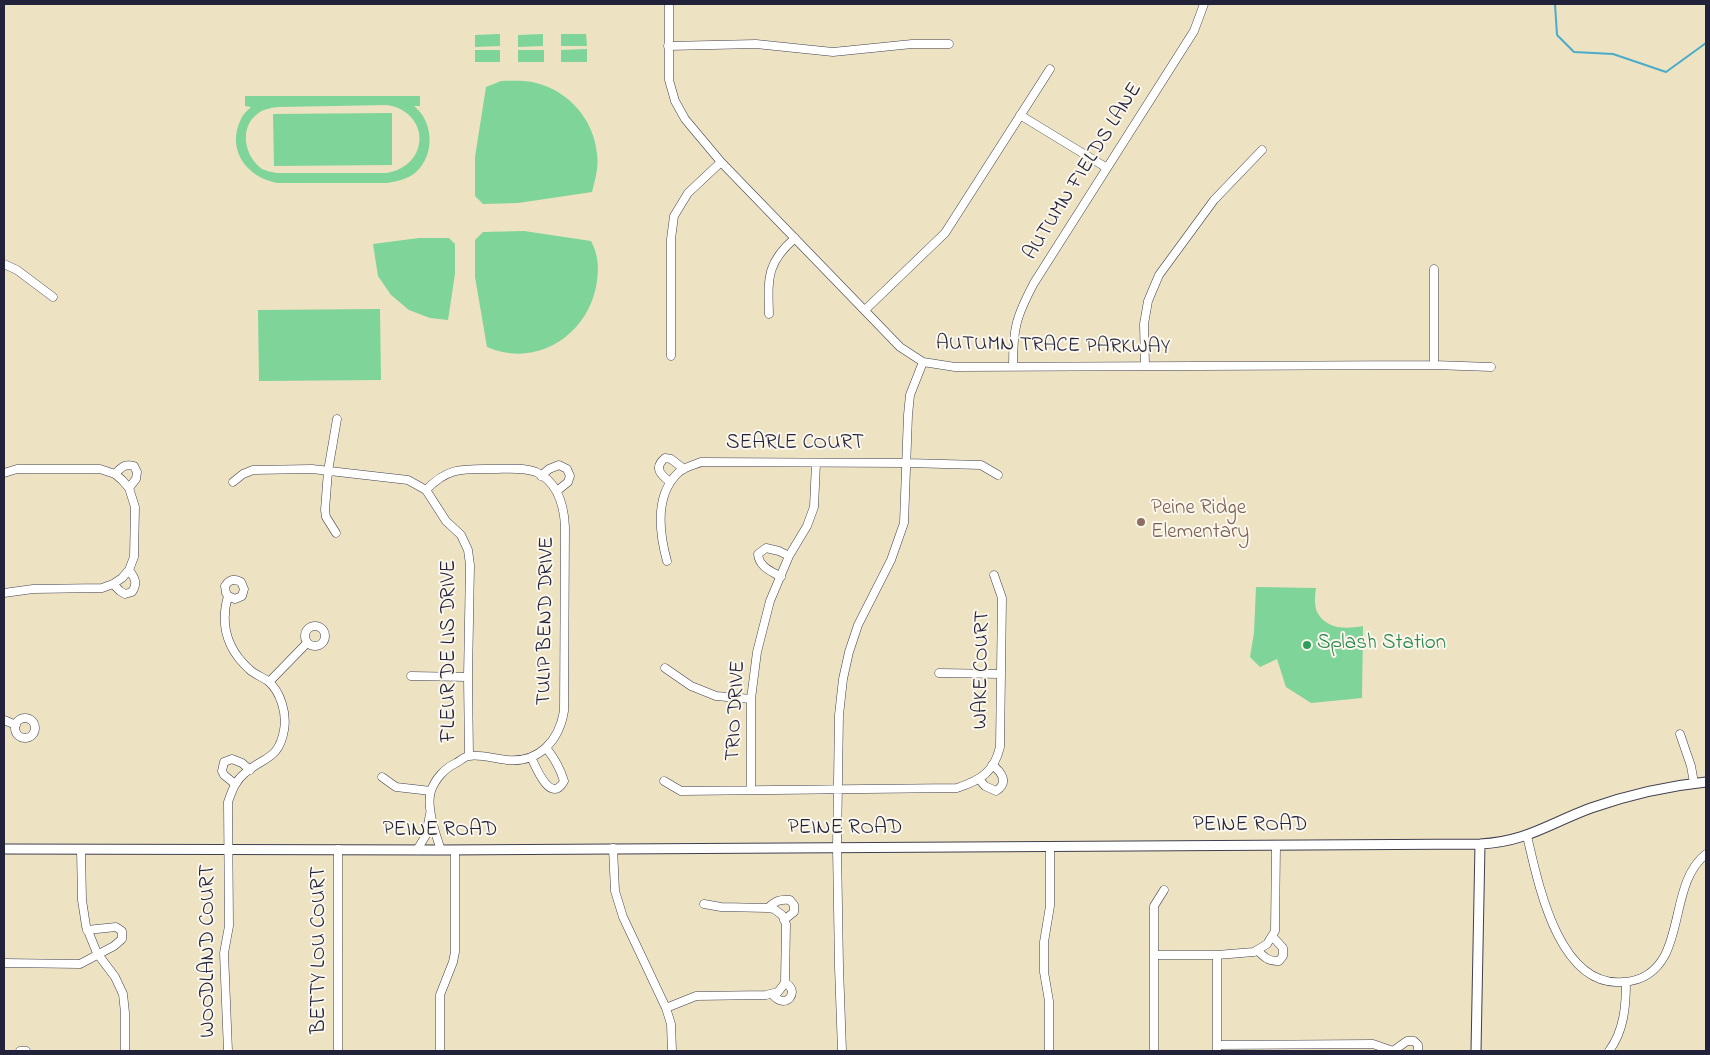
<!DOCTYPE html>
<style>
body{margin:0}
#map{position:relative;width:1710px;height:1055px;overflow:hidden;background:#ede2c2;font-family:"Indie Flower",sans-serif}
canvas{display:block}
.frame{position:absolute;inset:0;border:5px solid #22223b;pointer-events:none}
</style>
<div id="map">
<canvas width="1710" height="1055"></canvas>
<div class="frame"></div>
</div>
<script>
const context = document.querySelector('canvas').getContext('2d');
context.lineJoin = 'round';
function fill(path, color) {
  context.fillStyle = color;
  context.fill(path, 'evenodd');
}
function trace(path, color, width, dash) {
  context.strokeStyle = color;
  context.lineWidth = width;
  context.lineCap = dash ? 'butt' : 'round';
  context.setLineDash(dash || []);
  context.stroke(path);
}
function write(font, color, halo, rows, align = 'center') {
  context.font = font + ' "Indie Flower",sans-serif';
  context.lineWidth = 4;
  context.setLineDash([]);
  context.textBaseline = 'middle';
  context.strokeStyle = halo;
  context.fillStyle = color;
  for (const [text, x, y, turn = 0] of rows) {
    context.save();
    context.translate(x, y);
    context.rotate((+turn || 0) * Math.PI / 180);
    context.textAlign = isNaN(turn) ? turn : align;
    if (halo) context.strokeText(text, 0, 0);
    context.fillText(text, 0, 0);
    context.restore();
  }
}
const green = new Path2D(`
 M 500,34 L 500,46 L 475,47 L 475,35 Z
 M 543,34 L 543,46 L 518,47 L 518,35 Z
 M 561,34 L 586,34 L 587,46 L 561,46 Z
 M 587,49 L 587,62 L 561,62 L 561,50 Z
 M 500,50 L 500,62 L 475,62 L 475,50 Z
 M 518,50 L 544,50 L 544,62 L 518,62 Z
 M 501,81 C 512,81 525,80 536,83 C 569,91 594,120 597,154 C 599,167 595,180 592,192 L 518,203 L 483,204 L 475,196 L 475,157 L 486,87 Z
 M 245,96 L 420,96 L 420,106 L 414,106 C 434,122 435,155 416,172 C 408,179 398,181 387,183 L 277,183 C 246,177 226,149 241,119 C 243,114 248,110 251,107 L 245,106 ZM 387,105 C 430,112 431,165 387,173 L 277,173 C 272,172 266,171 262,169 C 245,157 239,129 256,115 C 263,109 270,108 278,107 Z
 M 392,113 L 392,165 L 274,166 L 273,114 Z
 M 524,231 L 591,241 C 598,254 599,267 597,281 C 590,334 537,369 487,347 L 475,277 L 475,240 L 483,232 Z
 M 419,238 L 449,238 L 455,244 L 455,274 L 448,320 L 430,318 L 409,310 L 391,295 L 378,276 L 373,244 Z
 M 380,309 L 381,380 L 259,381 L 258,310 Z
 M 1256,587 L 1316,588 C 1315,595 1314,605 1317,612 C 1327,630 1346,629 1363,626 L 1362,698 L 1311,703 L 1286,687 L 1277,659 L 1260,667 L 1250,657 L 1254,633 Z`);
const stream = new Path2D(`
 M 1555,4 L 1557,35 L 1574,52 L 1613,54 L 1666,72 L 1706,43`);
const minor = new Path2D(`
 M 669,4 L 669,80 L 675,101 L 685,119 L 721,162 L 900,347 L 923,362 L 955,367 L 1434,365 L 1491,367
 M 668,46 L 756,44 L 833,52 L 912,44 L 949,44
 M 1020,115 L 1107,168
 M 4,264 L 17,270 L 53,297
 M 1434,269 L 1434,365
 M 865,310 L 945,233 L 1050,69
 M 769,314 C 768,279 766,263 795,238
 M 671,356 L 671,239 L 674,216 L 688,193 L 721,162
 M 1013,366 C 1013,328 1016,317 1034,283 L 1194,31 L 1204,4
 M 1145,366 L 1144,324 L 1148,301 L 1159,275 L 1214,200 L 1262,150
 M 4,473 L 17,469 L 100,469 L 115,474 L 122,480 L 129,488 L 135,507 L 134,557 L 129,570 L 122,578 L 113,584 L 102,588 L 33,589 L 4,593
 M 115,474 C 121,468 124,463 134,466 L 137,472 L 136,479 L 129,488
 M 541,476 L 549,469 L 559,465 L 567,469 L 570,476 L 568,482 L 557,491
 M 233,482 L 243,474 L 253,470 L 312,469 L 408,480 L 426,490 L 446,521 L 461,535 L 468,550 L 470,565 L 468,677 L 469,756
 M 670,482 C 661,475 653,468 665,458 L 671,459 L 684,469
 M 426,490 C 448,467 463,469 493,469 C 507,469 523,467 536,472 C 558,482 564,505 565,527 L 564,711 C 559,741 539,763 507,760 C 495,759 481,754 469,756 C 465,756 460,761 456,763 C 445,768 435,779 431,791 C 426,805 436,836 441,850
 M 336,533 L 326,517 L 325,510 L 328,471 L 337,419
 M 667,561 C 659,532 655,494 679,472 C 685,467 694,465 701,462 L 907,463 L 981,465 L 998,475
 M 781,577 C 771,571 759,567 758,554 L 766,548 L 779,551 L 789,556
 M 113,584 L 120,591 L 125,594 L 132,592 C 138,583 135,578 129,570
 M305 636a10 10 0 1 1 20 0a10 10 0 1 1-20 0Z
 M 665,668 L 691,686 L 716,696 L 751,699
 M 939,673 L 1001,674
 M 411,676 L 468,677
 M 269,682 L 307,643
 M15 728a10 10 0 1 1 20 0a10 10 0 1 1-20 0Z
 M 4,720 L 16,725
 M 1680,734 L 1691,766 L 1694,783
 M 531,757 C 536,768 551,805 564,781 C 560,768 555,759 547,749
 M 382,777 L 396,787 L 431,791
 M 979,779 L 985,786 L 996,791 C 1009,783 1002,772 992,765
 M 664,781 L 681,791 L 957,788 C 981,780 994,772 1000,747 L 1002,598 L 994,575
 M 235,784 L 224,775 L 222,771 L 224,762 L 232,759 L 242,763 L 250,770
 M 751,790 L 751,699 L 757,652 L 770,601 L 789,556 L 807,526 L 814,507 L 816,463
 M 1527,836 C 1538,882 1558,988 1623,982 C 1642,981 1656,972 1665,955 C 1681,924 1677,877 1706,854
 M 613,848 L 615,891 L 623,917 L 666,1008 L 671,1024 L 672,1051
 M 81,850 L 82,900 L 86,926 L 97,953 L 115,977 L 123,994 L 125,1013 L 125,1051
 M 417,850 L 426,835 L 430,814
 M 768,908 C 775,901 780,899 790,900 L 794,905 L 794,912 L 784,920
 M 1257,950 C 1264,957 1269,962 1279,961 L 1283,956 L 1283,948 L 1272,936
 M 1154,955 L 1217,955 L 1254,952 L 1267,944 L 1275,931 L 1276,845
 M 1217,955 L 1217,1051
 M 4,963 L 80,964 L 114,946 L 122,939 L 122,931 L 116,927 L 87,930
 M 772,994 C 786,1012 801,990 785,983
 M 666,1008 L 696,996 L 766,995 L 778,992 L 785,983 L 786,924 L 782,915 L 774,909 L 768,908 L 721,907 L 704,904
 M 1217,1045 L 1373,1044 L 1393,1051
 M 20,1051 L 26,1051
 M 228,1051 L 224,953 L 229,926 L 228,802 C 232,791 235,781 245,773 C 263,757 279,760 284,730 C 287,714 281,692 268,681 C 262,677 254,674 249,669 C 227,649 220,624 228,596 L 226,593 L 225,586 C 229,580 234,578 241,582 L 244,589 L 242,596 L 235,599 L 228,596
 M 338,1051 L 338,849
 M 440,1051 L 440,995 L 453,962 L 455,952 L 455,850
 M 842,1051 L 839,967 L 837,847 L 839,715 L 843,679 L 849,652 L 858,625 L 891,560 L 904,523 L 908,415 L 910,395 L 923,362
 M 1049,1051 L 1049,1001 L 1044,972 L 1044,942 L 1050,906 L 1050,846
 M 1154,1051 L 1154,906 L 1164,890
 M 1393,1051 L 1407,1041 L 1414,1041 L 1418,1045 L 1418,1051
 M 1609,1051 C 1624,1031 1626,1006 1626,982`);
const tertiary = new Path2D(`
 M 4,849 L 441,850 L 1480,844 C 1526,842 1550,823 1591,808 C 1628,795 1667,786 1706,782
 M 1476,1051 L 1480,844`);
const markers = [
 [1141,522,5,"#8d6e63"],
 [1307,645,5,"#2e9e5b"]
];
const streetNames = [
 ["AUTUMN FIELDS LANE",1084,172,-58],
 ["AUTUMN TRACE PARKWAY",1053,347,1],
 ["SEARLE COURT",795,445],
 ["TULIP BEND DRIVE",547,621,-89],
 ["FLEUR DE LIS DRIVE",451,651,-90],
 ["WAKE COURT",983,670,-89],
 ["TRIO DRIVE",737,711,-87],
 ["PEINE ROAD",1250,827],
 ["PEINE ROAD",845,830],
 ["PEINE ROAD",440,832],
 ["BETTY LOU COURT",321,950,-90],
 ["WOODLAND COURT",210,951,-90]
];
const educationNames = [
 ["Peine Ridge",1151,510],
 ["Elementary",1151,534]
];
const leisureNames = [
 ["Splash Station",1317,645]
];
fill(green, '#7ed499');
trace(stream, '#4babca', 2);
trace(minor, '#403f4f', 9);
trace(tertiary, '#403f4f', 11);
trace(minor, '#fff', 8);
trace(tertiary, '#fff', 9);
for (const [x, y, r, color] of markers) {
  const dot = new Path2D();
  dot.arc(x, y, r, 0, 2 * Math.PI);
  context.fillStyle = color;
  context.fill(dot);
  trace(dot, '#fbf7ec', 2);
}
write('21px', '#22223b', '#fbf7ec', streetNames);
write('21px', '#785e54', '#fbf7ec', educationNames, 'left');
write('21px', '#27864d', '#fbf7ec', leisureNames, 'left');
</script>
